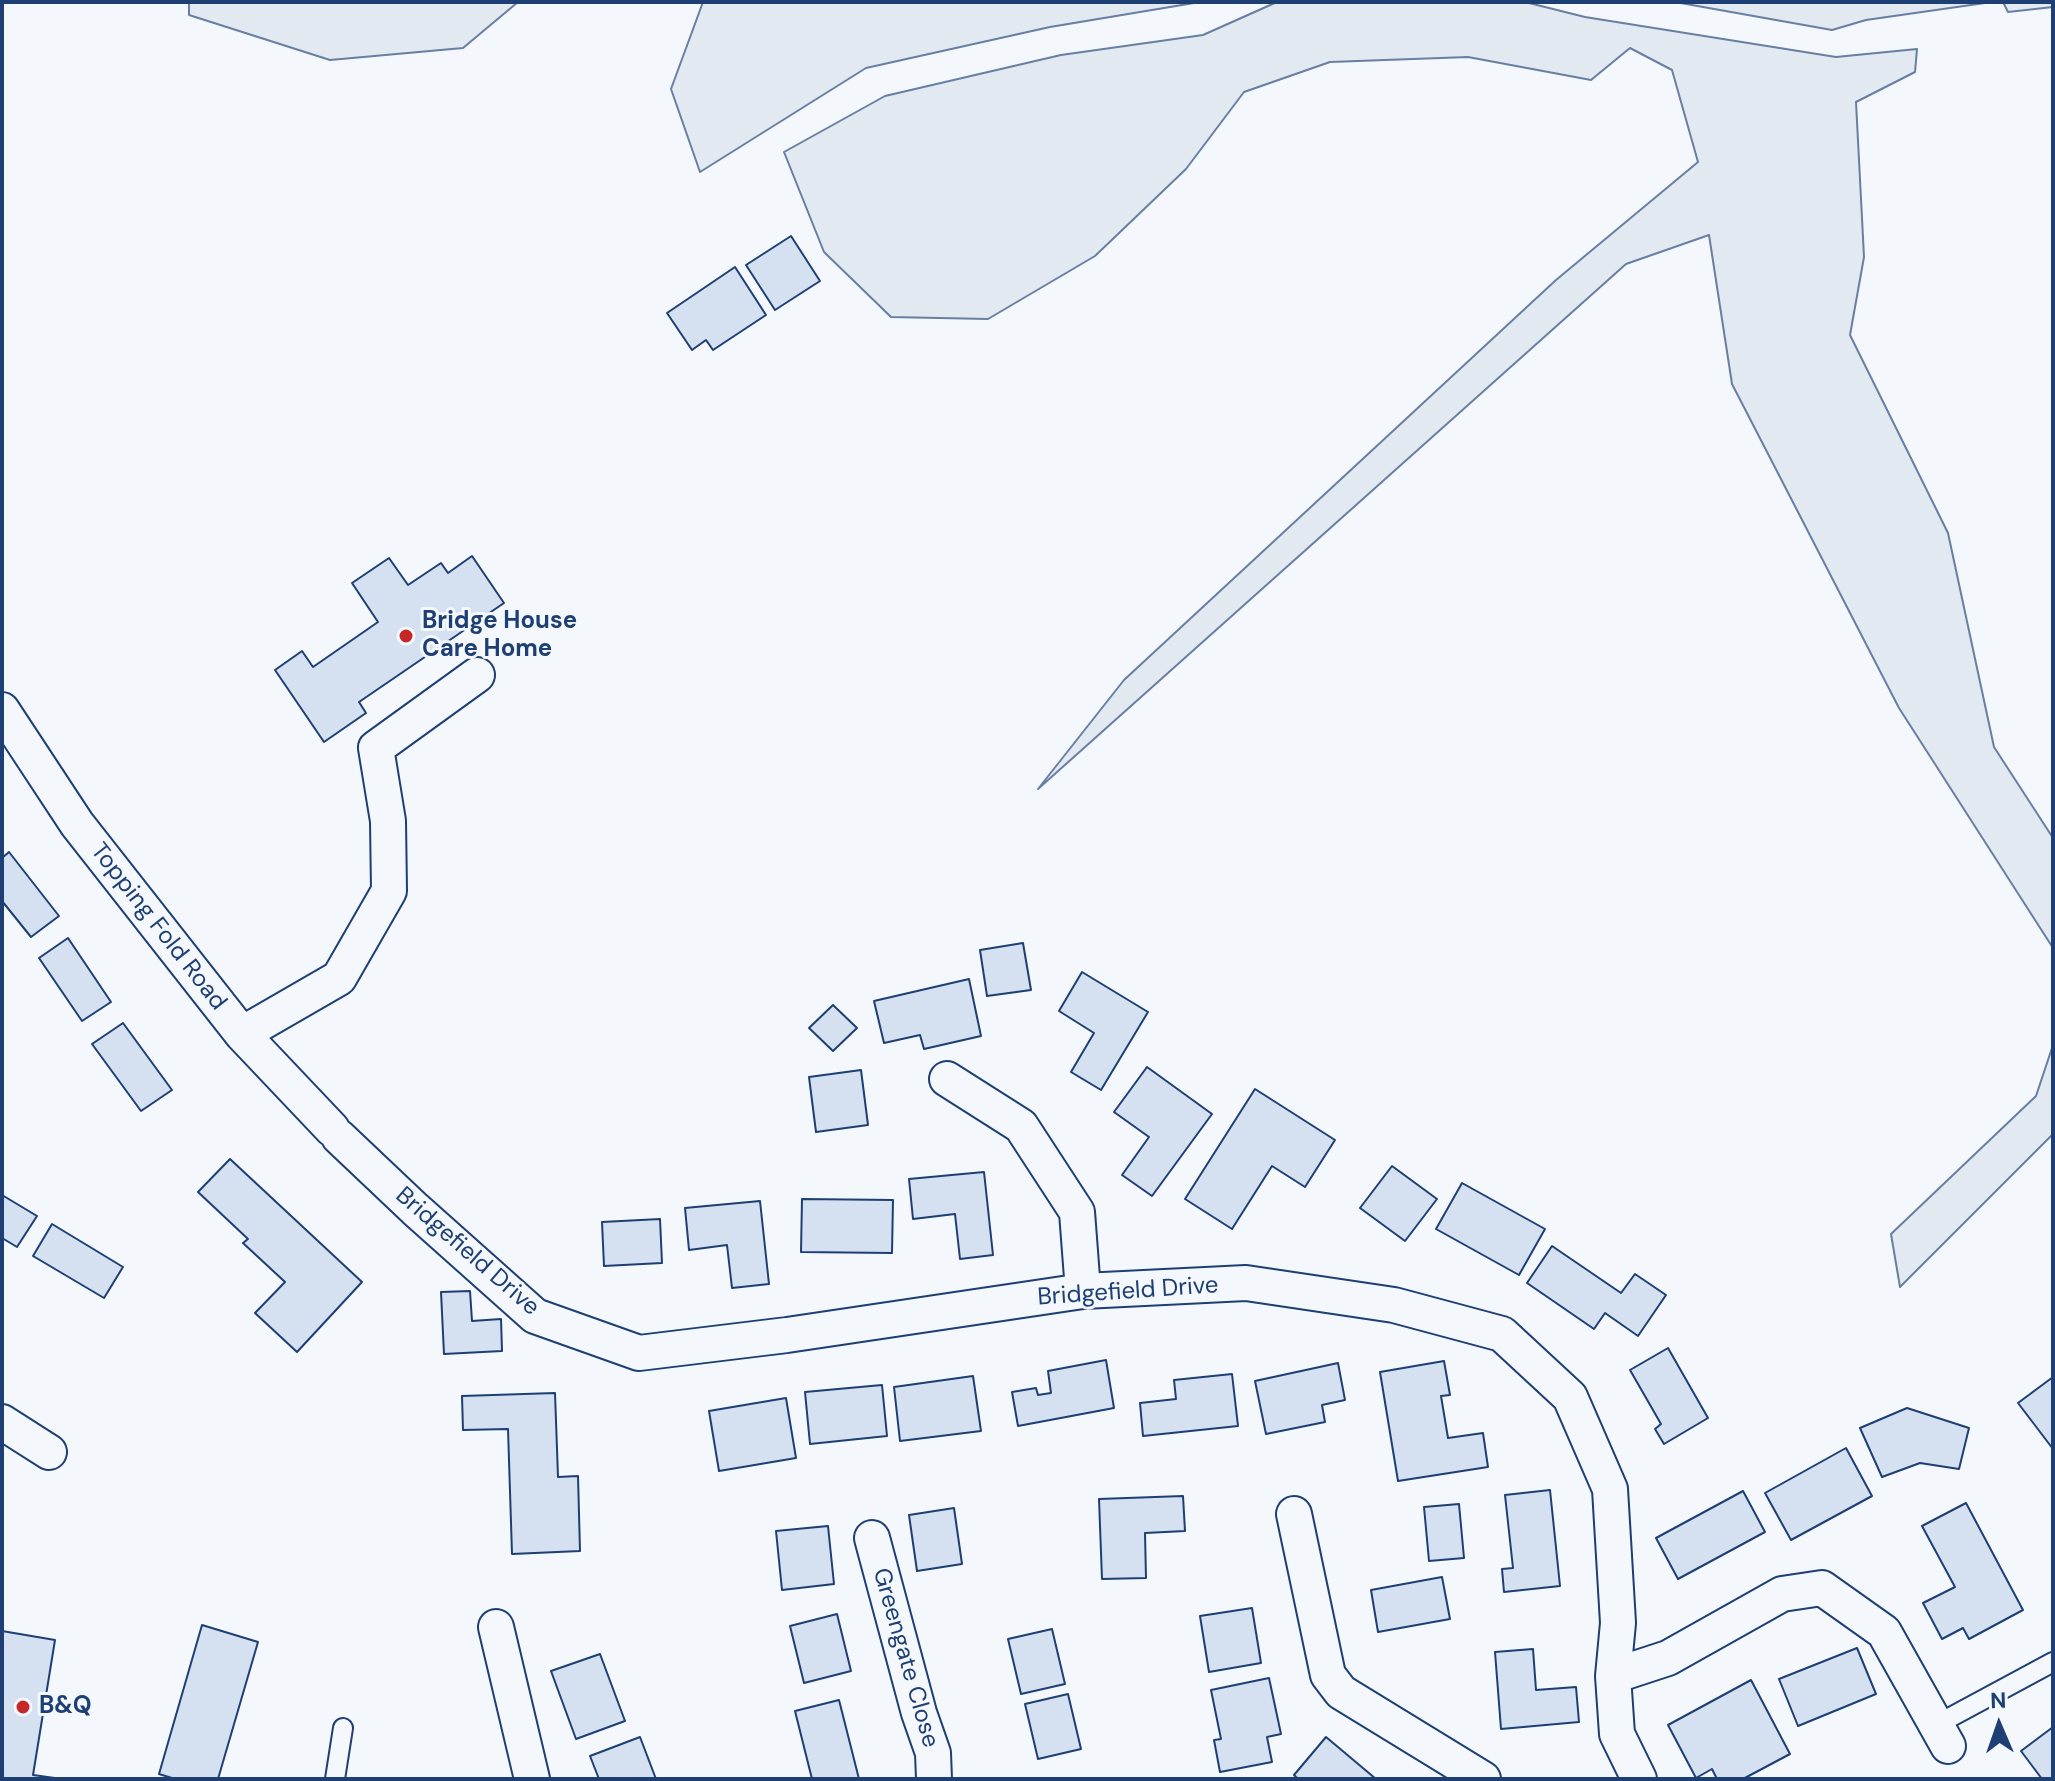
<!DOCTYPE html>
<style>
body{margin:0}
#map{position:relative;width:2055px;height:1781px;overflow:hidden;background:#f4f7fb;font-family:"DM Sans",sans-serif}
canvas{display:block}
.frame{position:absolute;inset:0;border:4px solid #1d3f73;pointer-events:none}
.north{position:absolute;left:1959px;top:1685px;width:80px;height:80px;-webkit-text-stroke:6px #f4f7fb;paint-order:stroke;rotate:358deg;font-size:22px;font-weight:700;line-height:32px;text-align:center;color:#1d3f73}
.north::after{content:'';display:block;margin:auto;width:28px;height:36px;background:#1d3f73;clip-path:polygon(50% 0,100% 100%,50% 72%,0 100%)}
</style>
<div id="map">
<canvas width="2055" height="1781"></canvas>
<div class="frame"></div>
<div class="north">N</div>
</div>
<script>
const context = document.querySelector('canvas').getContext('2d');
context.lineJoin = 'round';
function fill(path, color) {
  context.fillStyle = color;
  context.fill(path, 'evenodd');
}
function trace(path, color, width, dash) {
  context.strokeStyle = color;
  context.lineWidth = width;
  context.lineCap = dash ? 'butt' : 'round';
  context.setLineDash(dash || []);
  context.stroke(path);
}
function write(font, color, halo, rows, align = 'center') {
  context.font = font + ' "DM Sans",sans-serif';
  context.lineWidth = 6;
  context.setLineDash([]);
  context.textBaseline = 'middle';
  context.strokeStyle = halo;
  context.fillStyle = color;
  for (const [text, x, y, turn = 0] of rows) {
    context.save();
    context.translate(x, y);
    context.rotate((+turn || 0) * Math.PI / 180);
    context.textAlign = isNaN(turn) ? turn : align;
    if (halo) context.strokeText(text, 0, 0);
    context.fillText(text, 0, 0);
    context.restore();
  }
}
const green = new Path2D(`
 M 189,2 L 518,2 L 463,48 L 330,60 L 189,15 Z
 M 703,2 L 1200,2 L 1050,27 L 866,68 L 700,172 L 671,89 Z
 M 1277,2 L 1525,2 L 1585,17 L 1836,57 L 1917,49 L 1915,72 L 1856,102 L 1864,257 L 1850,335 L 1948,533 L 1994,747 L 2053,838 L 2053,948 L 1899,708 L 1732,384 L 1709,235 L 1626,264 L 1038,789 L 1124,680 L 1556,280 L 1698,162 L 1672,70 L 1630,48 L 1591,80 L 1468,57 L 1330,62 L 1244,92 L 1186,169 L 1095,256 L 988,319 L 891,317 L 824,252 L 784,152 L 885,96 L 1061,55 L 1203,35 Z
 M 1675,2 L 1992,2 L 1866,20 L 1832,30 Z
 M 2003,2 L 2053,2 L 2053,7 L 2008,12 Z
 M 2053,1045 L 2053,1134 L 1900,1287 L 1891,1234 L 2036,1096 Z`);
const building = new Path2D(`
 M 791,236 L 820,281 L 775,310 L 746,265 Z
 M 735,267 L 766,315 L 713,350 L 706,340 L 692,350 L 667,313 Z
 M 472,556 L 504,603 L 359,702 L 366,713 L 324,742 L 275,670 L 302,651 L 313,667 L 378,622 L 352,583 L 389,558 L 408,585 L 441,563 L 448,573 Z
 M 9,852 L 59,916 L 31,937 L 2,901 L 2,858 Z
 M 68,938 L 111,1002 L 82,1021 L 39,958 Z
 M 1023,943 L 1031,990 L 987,996 L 980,950 Z
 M 1082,972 L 1148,1012 L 1101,1090 L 1071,1072 L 1094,1033 L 1059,1011 Z
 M 969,979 L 981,1036 L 924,1049 L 920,1035 L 884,1043 L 874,1001 Z
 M 833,1005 L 857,1028 L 833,1051 L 809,1028 Z
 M 123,1023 L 172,1090 L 141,1111 L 92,1044 Z
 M 1147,1067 L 1212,1114 L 1152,1196 L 1122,1175 L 1149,1137 L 1114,1112 Z
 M 861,1070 L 868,1125 L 816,1132 L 809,1077 Z
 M 1255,1089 L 1335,1140 L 1305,1187 L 1272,1166 L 1232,1229 L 1185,1199 Z
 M 230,1159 L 362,1282 L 297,1352 L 255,1313 L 285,1282 L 243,1243 L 248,1239 L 198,1192 Z
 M 1392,1166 L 1437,1199 L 1405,1241 L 1360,1208 Z
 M 984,1172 L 993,1255 L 960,1259 L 955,1214 L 913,1219 L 909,1179 Z
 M 1462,1183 L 1545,1229 L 1519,1275 L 1436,1229 Z
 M 2,1195 L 37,1216 L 17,1247 L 2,1238 Z
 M 802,1199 L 893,1200 L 892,1253 L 801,1252 Z
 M 760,1201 L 769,1284 L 732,1288 L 727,1245 L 689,1250 L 685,1208 Z
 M 660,1219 L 662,1263 L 604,1266 L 602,1222 Z
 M 52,1224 L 123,1267 L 104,1298 L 33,1256 Z
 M 1552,1246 L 1621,1293 L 1635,1274 L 1666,1295 L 1638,1336 L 1605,1313 L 1594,1329 L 1527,1283 Z
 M 470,1291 L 472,1321 L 501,1319 L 502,1351 L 444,1354 L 441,1292 Z
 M 1668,1348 L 1708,1418 L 1664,1444 L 1655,1429 L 1661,1424 L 1630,1370 Z
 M 1106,1360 L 1114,1408 L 1018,1426 L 1012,1392 L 1036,1388 L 1038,1395 L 1051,1393 L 1048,1371 Z
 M 1444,1361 L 1450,1395 L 1441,1396 L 1448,1438 L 1483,1433 L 1488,1467 L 1398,1481 L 1380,1372 Z
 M 1338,1363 L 1345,1400 L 1322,1405 L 1325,1422 L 1266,1434 L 1255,1381 Z
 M 1232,1374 L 1238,1426 L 1143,1436 L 1140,1403 L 1176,1399 L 1174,1380 Z
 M 973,1376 L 981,1431 L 900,1441 L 894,1387 Z
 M 2053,1377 L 2053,1449 L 2018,1403 Z
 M 882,1385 L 887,1436 L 810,1444 L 805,1392 Z
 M 555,1393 L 558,1477 L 578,1476 L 580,1551 L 512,1554 L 508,1429 L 463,1430 L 462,1396 Z
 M 786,1398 L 796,1458 L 719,1471 L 709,1411 Z
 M 1907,1408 L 1969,1428 L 1959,1469 L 1920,1463 L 1882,1477 L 1860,1428 Z
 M 1846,1448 L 1872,1496 L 1791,1540 L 1765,1493 Z
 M 1550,1490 L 1560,1586 L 1504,1592 L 1502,1569 L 1513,1568 L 1505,1495 Z
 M 1743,1491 L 1765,1532 L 1678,1579 L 1656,1538 Z
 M 1183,1496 L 1185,1531 L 1145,1533 L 1146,1578 L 1102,1579 L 1099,1499 Z
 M 1966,1503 L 2023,1610 L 1969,1639 L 1963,1628 L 1942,1639 L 1923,1603 L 1955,1587 L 1922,1526 Z
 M 1459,1504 L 1464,1558 L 1429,1561 L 1424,1507 Z
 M 954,1508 L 962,1564 L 917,1571 L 909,1515 Z
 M 828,1526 L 834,1584 L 782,1590 L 776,1531 Z
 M 1442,1577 L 1450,1619 L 1378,1632 L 1371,1590 Z
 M 1252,1608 L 1261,1663 L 1209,1672 L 1200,1616 Z
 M 837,1614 L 851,1671 L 804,1683 L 790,1626 Z
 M 202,1625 L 258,1642 L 218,1779 L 175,1779 L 159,1774 Z
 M 1052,1629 L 1065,1684 L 1021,1694 L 1008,1639 Z
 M 2,1631 L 55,1640 L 33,1775 L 62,1779 L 2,1779 Z
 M 1857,1648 L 1876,1694 L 1798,1726 L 1779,1679 Z
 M 1533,1649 L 1536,1690 L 1576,1687 L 1579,1722 L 1501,1729 L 1495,1652 Z
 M 600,1654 L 625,1721 L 576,1739 L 551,1671 Z
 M 1269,1678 L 1281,1734 L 1267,1737 L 1272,1762 L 1220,1772 L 1214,1740 L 1221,1739 L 1211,1690 Z
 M 1751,1680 L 1790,1754 L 1743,1779 L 1717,1779 L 1712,1769 L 1696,1778 L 1668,1725 Z
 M 1068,1694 L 1081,1749 L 1038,1759 L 1025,1704 Z
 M 839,1700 L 859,1779 L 812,1779 L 795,1711 Z
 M 2053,1727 L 2053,1779 L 2042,1779 L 2021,1751 Z
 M 640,1737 L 656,1779 L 599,1779 L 590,1756 Z
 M 1326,1737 L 1376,1779 L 1298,1779 L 1294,1775 Z`);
const lane = new Path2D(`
 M 1936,1725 L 2053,1662
 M 335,1779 L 343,1728`);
const street = new Path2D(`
 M 2,710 L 77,824 L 242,1034 L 332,1129
 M 242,1034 L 339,978 L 389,891 L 388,821 L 376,748 L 477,675
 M 947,1079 L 1021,1126 L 1077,1212 L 1083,1291
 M 339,1137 L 415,1209 L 535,1316 L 639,1353 L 787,1335 L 1083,1291 L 1246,1283 L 1394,1305 L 1502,1334 L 1570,1397 L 1610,1489 L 1618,1623 L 1613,1676 L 1617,1734 L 1639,1779
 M 2,1422 L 49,1452
 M 1294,1514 L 1328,1675 L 1341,1692 L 1483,1779
 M 872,1538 L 919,1713 L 933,1753 L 934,1779
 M 496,1627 L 532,1779
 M 1613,1676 L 1668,1658 L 1782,1594 L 1822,1588 L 1884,1632 L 1948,1746`);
const markers = [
 [406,636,8,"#c62828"],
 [23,1707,8,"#c62828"]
];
const poiNames = [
 ["Bridge House",422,622],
 ["Care Home",422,650],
 ["B&Q",39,1707]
];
const streetNames = [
 ["Topping Fold Road",158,927,52],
 ["Bridgefield Drive",467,1252,41],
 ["Bridgefield Drive",1128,1292,-4],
 ["Greengate Close",905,1658,74]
];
fill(green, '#e3e9f0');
trace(green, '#687fa3', 2);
fill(building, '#d5e0f0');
trace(building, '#1d3f73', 2);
trace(lane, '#1d3f73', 22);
trace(street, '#1d3f73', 38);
trace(lane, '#f4f7fb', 18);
trace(street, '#f4f7fb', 34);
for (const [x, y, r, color] of markers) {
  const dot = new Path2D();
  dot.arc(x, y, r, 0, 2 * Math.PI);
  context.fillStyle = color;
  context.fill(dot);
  trace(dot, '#f4f7fb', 3);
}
write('bold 24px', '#1d3f73', '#f4f7fb', poiNames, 'left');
write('24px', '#1d3f73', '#f4f7fb', streetNames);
</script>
